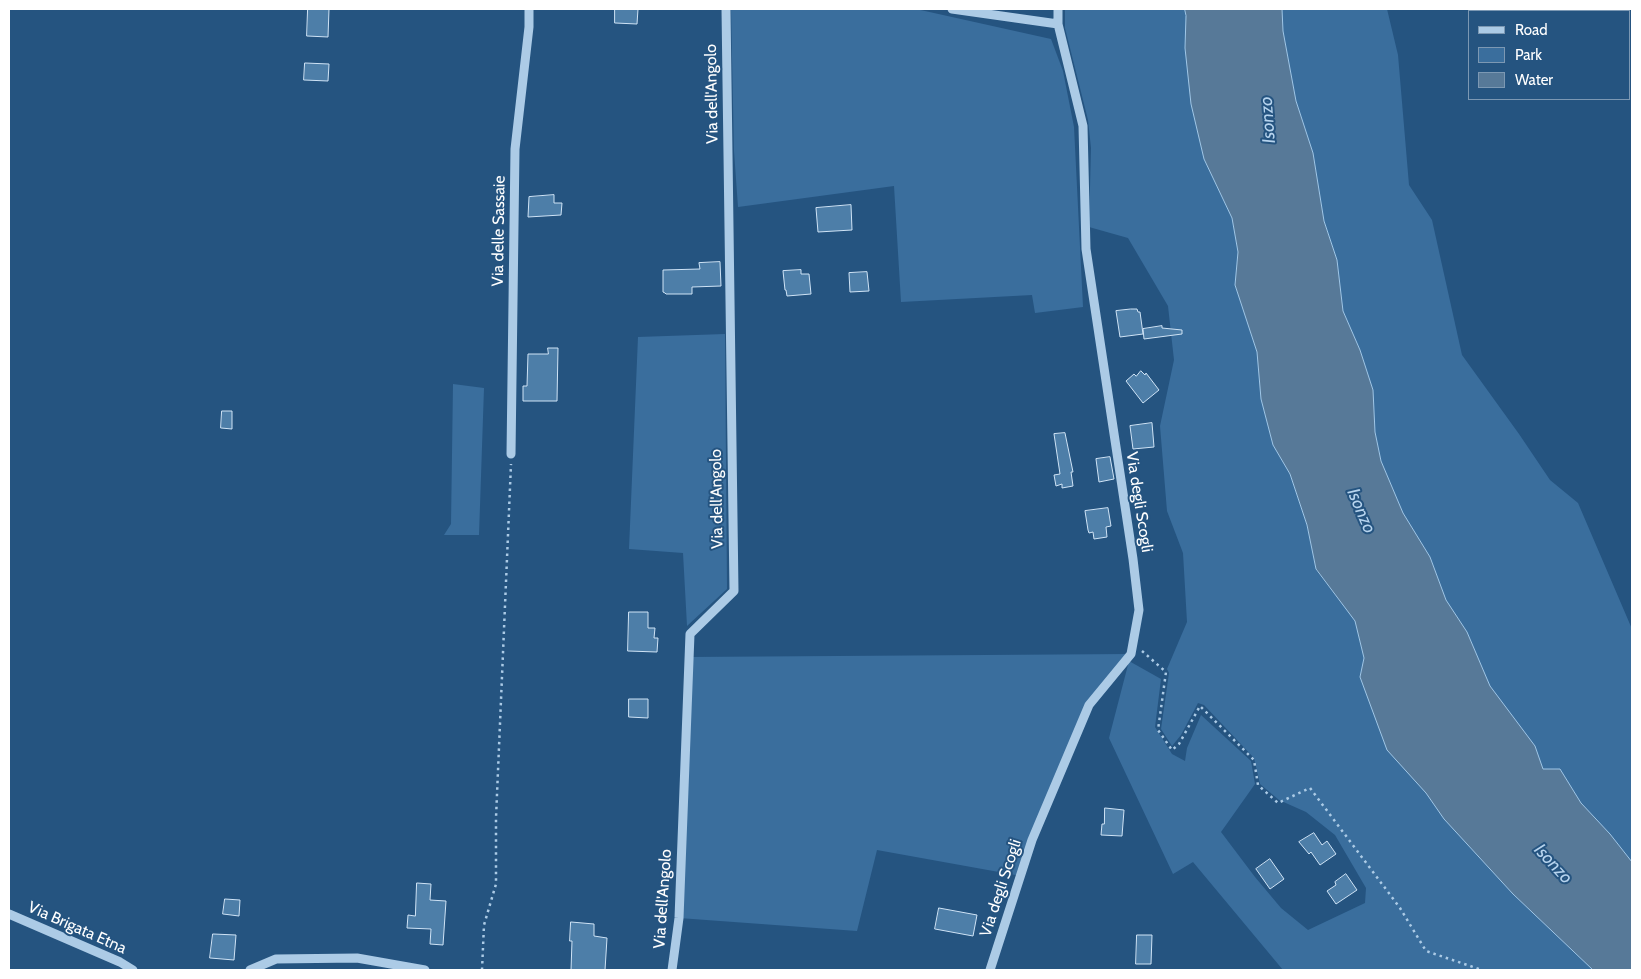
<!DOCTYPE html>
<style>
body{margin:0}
#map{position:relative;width:1641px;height:979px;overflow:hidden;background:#255480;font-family:Cabin,sans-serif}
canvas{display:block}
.frame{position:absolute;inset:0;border:10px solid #fff;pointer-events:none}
.legend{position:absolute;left:1468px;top:10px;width:162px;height:90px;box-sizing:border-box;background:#255480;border:1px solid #7c98b3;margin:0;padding:6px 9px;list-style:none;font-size:15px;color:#fff}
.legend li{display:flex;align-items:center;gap:10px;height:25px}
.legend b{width:25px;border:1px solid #7c98b3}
</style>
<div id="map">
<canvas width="1641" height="979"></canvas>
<div class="frame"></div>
<ul class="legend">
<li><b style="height:6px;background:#accbe6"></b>Road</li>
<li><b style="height:14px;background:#3a6e9d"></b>Park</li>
<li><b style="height:14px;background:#577998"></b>Water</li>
</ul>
</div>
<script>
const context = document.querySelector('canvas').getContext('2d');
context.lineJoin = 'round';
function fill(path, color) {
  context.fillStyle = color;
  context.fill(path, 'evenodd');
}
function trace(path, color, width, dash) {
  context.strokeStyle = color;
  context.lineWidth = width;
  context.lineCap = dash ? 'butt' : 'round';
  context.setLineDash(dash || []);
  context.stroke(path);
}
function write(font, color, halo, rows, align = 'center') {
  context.font = font + ' Cabin,sans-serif';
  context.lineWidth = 4;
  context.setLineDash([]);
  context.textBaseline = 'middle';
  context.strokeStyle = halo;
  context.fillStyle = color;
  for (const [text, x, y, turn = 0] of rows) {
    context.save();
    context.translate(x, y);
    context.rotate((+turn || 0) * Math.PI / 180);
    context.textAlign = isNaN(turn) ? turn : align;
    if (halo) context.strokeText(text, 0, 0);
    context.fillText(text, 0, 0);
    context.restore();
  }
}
const green = new Path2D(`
 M 731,9 L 916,9 L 1051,39 L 1063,71 L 1074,127 L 1083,307 L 1035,313 L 1032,295 L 901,302 L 894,186 L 738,207 L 734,151 Z
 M 1065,9 L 1185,9 L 1186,16 L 1185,48 L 1204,159 L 1232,218 L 1238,252 L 1235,285 L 1257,352 L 1261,399 L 1273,445 L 1290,474 L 1307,525 L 1316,570 L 1355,621 L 1364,658 L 1360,677 L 1426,793 L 1444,819 L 1513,894 L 1593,970 L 1283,970 L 1193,862 L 1173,874 L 1109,738 L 1129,661 L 1161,679 L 1155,727 L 1172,754 L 1185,761 L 1187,748 L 1201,715 L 1251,761 L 1255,784 L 1221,832 L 1255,877 L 1281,908 L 1308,930 L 1365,903 L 1366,888 L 1335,835 L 1306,812 L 1279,800 L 1260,784 L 1254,758 L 1204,705 L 1198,703 L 1181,735 L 1172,746 L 1161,729 L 1169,673 L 1167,669 L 1187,622 L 1183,553 L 1167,511 L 1160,426 L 1174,360 L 1168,306 L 1128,238 L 1089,227 L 1091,148 L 1088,120 L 1065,28 Z
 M 1282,9 L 1387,9 L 1398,55 L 1409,185 L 1432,220 L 1462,355 L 1519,434 L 1550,480 L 1578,503 L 1632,629 L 1632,862 L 1610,834 L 1581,803 L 1560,769 L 1543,769 L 1535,746 L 1490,686 L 1467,632 L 1446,600 L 1430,557 L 1403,513 L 1381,461 L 1375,432 L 1373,390 L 1360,350 L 1343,311 L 1337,260 L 1324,221 L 1313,153 L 1296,101 L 1283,31 Z
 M 725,334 L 727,589 L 687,626 L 683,553 L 629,549 L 638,337 Z
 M 453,384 L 484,388 L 479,535 L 444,535 L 451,524 Z
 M 1131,654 L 1089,705 L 1021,876 L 877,850 L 857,931 L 679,918 L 689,657 Z`);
const water = new Path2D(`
 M 1185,9 L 1282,9 L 1283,31 L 1296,101 L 1313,153 L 1324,221 L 1337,260 L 1343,311 L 1360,350 L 1373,390 L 1375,432 L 1381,461 L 1403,513 L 1430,557 L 1446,600 L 1467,632 L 1490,686 L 1535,746 L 1543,769 L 1560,769 L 1581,803 L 1610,834 L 1632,862 L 1632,970 L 1593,970 L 1513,894 L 1444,819 L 1426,793 L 1387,750 L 1360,677 L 1364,658 L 1355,621 L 1316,569 L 1307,525 L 1290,474 L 1273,445 L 1261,399 L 1257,352 L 1235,285 L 1238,252 L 1232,218 L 1204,159 L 1191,104 L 1185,48 L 1186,16 Z`);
const building = new Path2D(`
 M 308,9 L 329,9 L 328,37 L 307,36 Z
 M 615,9 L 638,9 L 637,24 L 615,23 Z
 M 305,63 L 329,64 L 328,81 L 304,80 Z
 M 554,195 L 554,203 L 562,203 L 561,215 L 528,217 L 529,197 Z
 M 851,205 L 852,230 L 818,232 L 816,208 Z
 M 720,262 L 721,286 L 692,287 L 692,294 L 666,294 L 665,293 L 663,292 L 663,270 L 700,269 L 699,263 Z
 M 801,270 L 801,274 L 809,274 L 811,294 L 787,296 L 786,290 L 785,290 L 783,271 Z
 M 867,272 L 869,291 L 850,292 L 849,273 Z
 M 1131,309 L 1137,309 L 1138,312 L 1140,312 L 1143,334 L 1120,337 L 1116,311 Z
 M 1162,326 L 1162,328 L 1182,330 L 1182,334 L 1144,339 L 1143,329 Z
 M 548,348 L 558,348 L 557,401 L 523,401 L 523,386 L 527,386 L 528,354 L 548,354 Z
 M 1141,371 L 1145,375 L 1146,373 L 1159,390 L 1143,403 L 1126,381 L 1134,374 L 1136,376 Z
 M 222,411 L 232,411 L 232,429 L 221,428 Z
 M 1152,423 L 1154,447 L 1133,449 L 1130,426 Z
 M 1065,433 L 1073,472 L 1071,472 L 1073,486 L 1062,488 L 1062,484 L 1056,486 L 1054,475 L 1060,474 L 1054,434 Z
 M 1110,457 L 1114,479 L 1099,482 L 1096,459 Z
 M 1108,508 L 1111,526 L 1106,527 L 1107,537 L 1094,539 L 1093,532 L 1089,533 L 1088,530 L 1085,511 Z
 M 629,612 L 648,612 L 648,628 L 655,628 L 654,638 L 658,638 L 657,652 L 628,651 Z
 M 629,699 L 648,699 L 648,718 L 629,717 Z
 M 1105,808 L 1124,810 L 1122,836 L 1101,835 L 1102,824 L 1104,824 Z
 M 1314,833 L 1322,845 L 1327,841 L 1336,854 L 1320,865 L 1311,852 L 1309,854 L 1299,842 Z
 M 1270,859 L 1284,879 L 1270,889 L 1256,869 Z
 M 1346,874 L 1357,890 L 1336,904 L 1327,891 L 1336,885 L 1335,882 Z
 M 417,883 L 431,884 L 430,900 L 446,901 L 443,945 L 430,944 L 431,929 L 407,928 L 408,915 L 415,916 Z
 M 225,899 L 240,900 L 239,916 L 223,914 Z
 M 939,908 L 977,915 L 973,936 L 935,929 Z
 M 571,922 L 594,924 L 594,936 L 607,938 L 605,970 L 571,970 L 572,941 L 570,941 Z
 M 213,934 L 236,935 L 234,960 L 210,958 Z
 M 1137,935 L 1152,935 L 1151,964 L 1136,964 Z`);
const path = new Path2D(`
 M 1142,651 L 1166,672 L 1158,730 L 1172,750 L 1179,744 L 1200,706 L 1254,760 L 1258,785 L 1278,803 L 1310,788 L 1400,908 L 1426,951 L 1482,970
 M 482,970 L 484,925 L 496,884 L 496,818 L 511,464`);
const minor = new Path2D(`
 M 952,9 L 1058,24
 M 511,454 L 515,149 L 529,27 L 529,9
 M 9,914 L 120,962 L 133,970
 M 250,970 L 276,959 L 357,958 L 425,970
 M 672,970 L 679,918 L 690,634 L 734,591 L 726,9
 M 990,970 L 1032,840 L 1089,705 L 1131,654 L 1139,610 L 1133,559 L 1086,249 L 1083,126 L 1058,24 L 1058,9`);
const streetNames = [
 ["Via dell'Angolo",712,94,-91],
 ["Via delle Sassaie",499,231,-89],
 ["Via dell'Angolo",717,499,-91],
 ["Via degli Scogli",1139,502,81],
 ["Via degli Scogli",1001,888,-72],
 ["Via dell'Angolo",663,899,-86],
 ["Via Brigata Etna",77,928,24]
];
const waterNames = [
 ["Isonzo",1268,120,-94],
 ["Isonzo",1361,511,67],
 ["Isonzo",1553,864,47]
];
fill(green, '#3a6e9d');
fill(water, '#577998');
trace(water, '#a0c7e7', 1);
fill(building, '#4d7ea8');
trace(building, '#cfe3f5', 1);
trace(path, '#accbe6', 2.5, [2.5, 4]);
trace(minor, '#accbe6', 9);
write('16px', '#fff', '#255480', streetNames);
write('italic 18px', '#b7d4ee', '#255480', waterNames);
</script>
